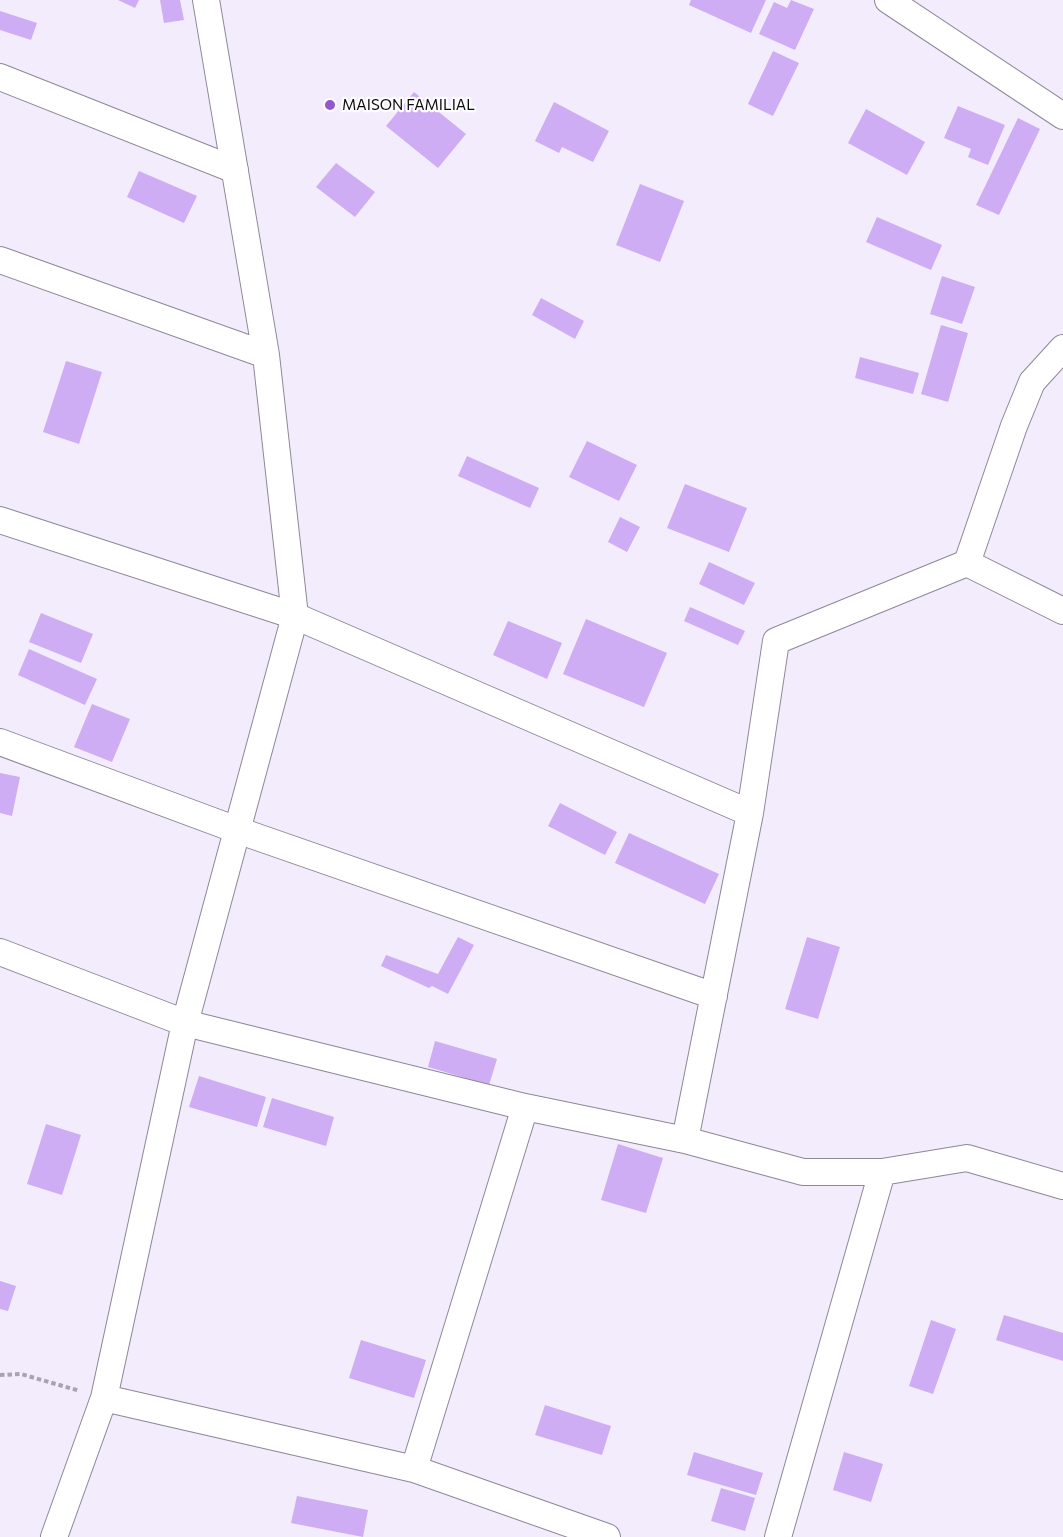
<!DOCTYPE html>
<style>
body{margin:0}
canvas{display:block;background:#f3ecfc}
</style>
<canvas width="1063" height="1537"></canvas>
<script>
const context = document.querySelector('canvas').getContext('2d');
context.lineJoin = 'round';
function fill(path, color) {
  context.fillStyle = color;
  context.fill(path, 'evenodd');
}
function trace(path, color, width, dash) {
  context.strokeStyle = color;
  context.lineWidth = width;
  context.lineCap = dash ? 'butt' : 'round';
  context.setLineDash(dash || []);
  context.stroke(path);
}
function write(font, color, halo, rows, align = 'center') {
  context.font = font + ' Commissioner,sans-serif';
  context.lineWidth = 4.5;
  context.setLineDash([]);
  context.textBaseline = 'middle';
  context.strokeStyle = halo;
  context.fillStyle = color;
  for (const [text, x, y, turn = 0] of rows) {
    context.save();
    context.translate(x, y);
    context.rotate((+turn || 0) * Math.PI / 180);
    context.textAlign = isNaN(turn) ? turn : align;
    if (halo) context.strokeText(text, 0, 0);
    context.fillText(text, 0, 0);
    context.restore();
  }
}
const building = new Path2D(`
 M 118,0 L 139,0 L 135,8 Z
 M 160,0 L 180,0 L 184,20 L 164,23 Z
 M 691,0 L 766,0 L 751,33 L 689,5 Z
 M 791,0 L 814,9 L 795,50 L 759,34 L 774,2 L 787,8 Z
 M 0,11 L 37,23 L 31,40 L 0,30 Z
 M 773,51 L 799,63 L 773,116 L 748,104 Z
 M 414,92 L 466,134 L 438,168 L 386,126 Z
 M 554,102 L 609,131 L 593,162 L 562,147 L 559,153 L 535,141 Z
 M 958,106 L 1005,125 L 988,165 L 968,157 L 971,149 L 944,138 Z
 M 866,109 L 925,142 L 907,175 L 848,143 Z
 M 1018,118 L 1040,129 L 999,215 L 976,205 Z
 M 336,163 L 375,192 L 355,217 L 316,187 Z
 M 139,171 L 197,196 L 184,223 L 127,197 Z
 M 640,184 L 684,201 L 660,262 L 616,245 Z
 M 877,217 L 942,245 L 931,270 L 866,242 Z
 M 942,276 L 975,287 L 962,324 L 930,314 Z
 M 541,298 L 584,321 L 575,339 L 532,315 Z
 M 941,325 L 968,333 L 948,402 L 921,394 Z
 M 860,357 L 919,373 L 913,394 L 855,378 Z
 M 66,361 L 102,372 L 79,444 L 43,432 Z
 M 587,441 L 637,465 L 619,501 L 569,477 Z
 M 467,456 L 539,488 L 530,508 L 458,476 Z
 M 685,484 L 747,508 L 729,552 L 667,528 Z
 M 620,517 L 640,527 L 627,552 L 608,542 Z
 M 709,562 L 755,583 L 744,605 L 699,584 Z
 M 690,607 L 745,631 L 738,645 L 684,621 Z
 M 41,613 L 93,634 L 81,663 L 29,642 Z
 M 586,619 L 667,653 L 644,707 L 563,674 Z
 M 508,621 L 562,643 L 547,679 L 493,655 Z
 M 29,649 L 97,679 L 85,705 L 18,675 Z
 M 92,704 L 130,719 L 112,762 L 74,747 Z
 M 0,773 L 20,777 L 12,816 L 0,813 Z
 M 560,803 L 617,832 L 605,855 L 548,826 Z
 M 629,833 L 719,874 L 705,904 L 615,863 Z
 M 458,937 L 474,945 L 448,994 L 432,986 L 429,988 L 381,966 L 386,955 L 438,974 Z
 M 807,937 L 840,947 L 818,1019 L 785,1009 Z
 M 435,1041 L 497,1059 L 489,1085 L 428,1067 Z
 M 199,1076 L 266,1097 L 257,1127 L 189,1107 Z
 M 272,1098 L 334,1117 L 326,1146 L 263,1127 Z
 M 46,1124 L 81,1135 L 62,1195 L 27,1184 Z
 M 618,1144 L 663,1158 L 646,1213 L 601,1200 Z
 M 0,1281 L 16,1286 L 8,1311 L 0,1309 Z
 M 1004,1315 L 1063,1333 L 1063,1361 L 996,1340 Z
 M 931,1320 L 956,1329 L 933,1394 L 909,1386 Z
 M 361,1340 L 426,1360 L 414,1398 L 349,1378 Z
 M 545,1405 L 611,1426 L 602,1455 L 535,1435 Z
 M 694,1452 L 763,1473 L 756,1495 L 687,1475 Z
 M 844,1452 L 883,1464 L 871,1502 L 833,1490 Z
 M 721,1488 L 755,1498 L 745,1531 L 711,1521 Z
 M 297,1496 L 368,1510 L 363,1537 L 291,1523 Z`);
const path = new Path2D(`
 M 0,1375 L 21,1374 L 80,1391`);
const street = new Path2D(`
 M 206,0 L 266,355 L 295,616 L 750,813
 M 888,0 L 1063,116
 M 0,77 L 235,170
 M 0,260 L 266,355
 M 0,520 L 295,616 L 185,1023 L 104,1398 L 54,1537
 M 967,563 L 1063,611
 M 0,742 L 237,830 L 714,996
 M 0,952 L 185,1023 L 525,1107 L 685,1140 L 750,813 L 776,641 L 967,563 L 1014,426 L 1032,382 L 1063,348
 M 685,1140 L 803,1172 L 882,1172 L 967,1158 L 1063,1186
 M 104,1398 L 414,1469 L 607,1537
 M 414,1469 L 525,1107
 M 778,1537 L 882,1172`);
const markers = [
 [330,105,6,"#9457cd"]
];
const poiNames = [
 ["MAISON FAMILIAL",342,105]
];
fill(building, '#ceadf4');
trace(street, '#8e8796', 28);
trace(path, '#a8a3af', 4, [4.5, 3]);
trace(street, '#fff', 26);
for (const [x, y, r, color] of markers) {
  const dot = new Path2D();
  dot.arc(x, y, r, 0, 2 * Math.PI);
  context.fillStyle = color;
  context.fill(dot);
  trace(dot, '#fdfdfd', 2);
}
write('15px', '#0e0c11', '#fdfdfd', poiNames, 'left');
</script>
